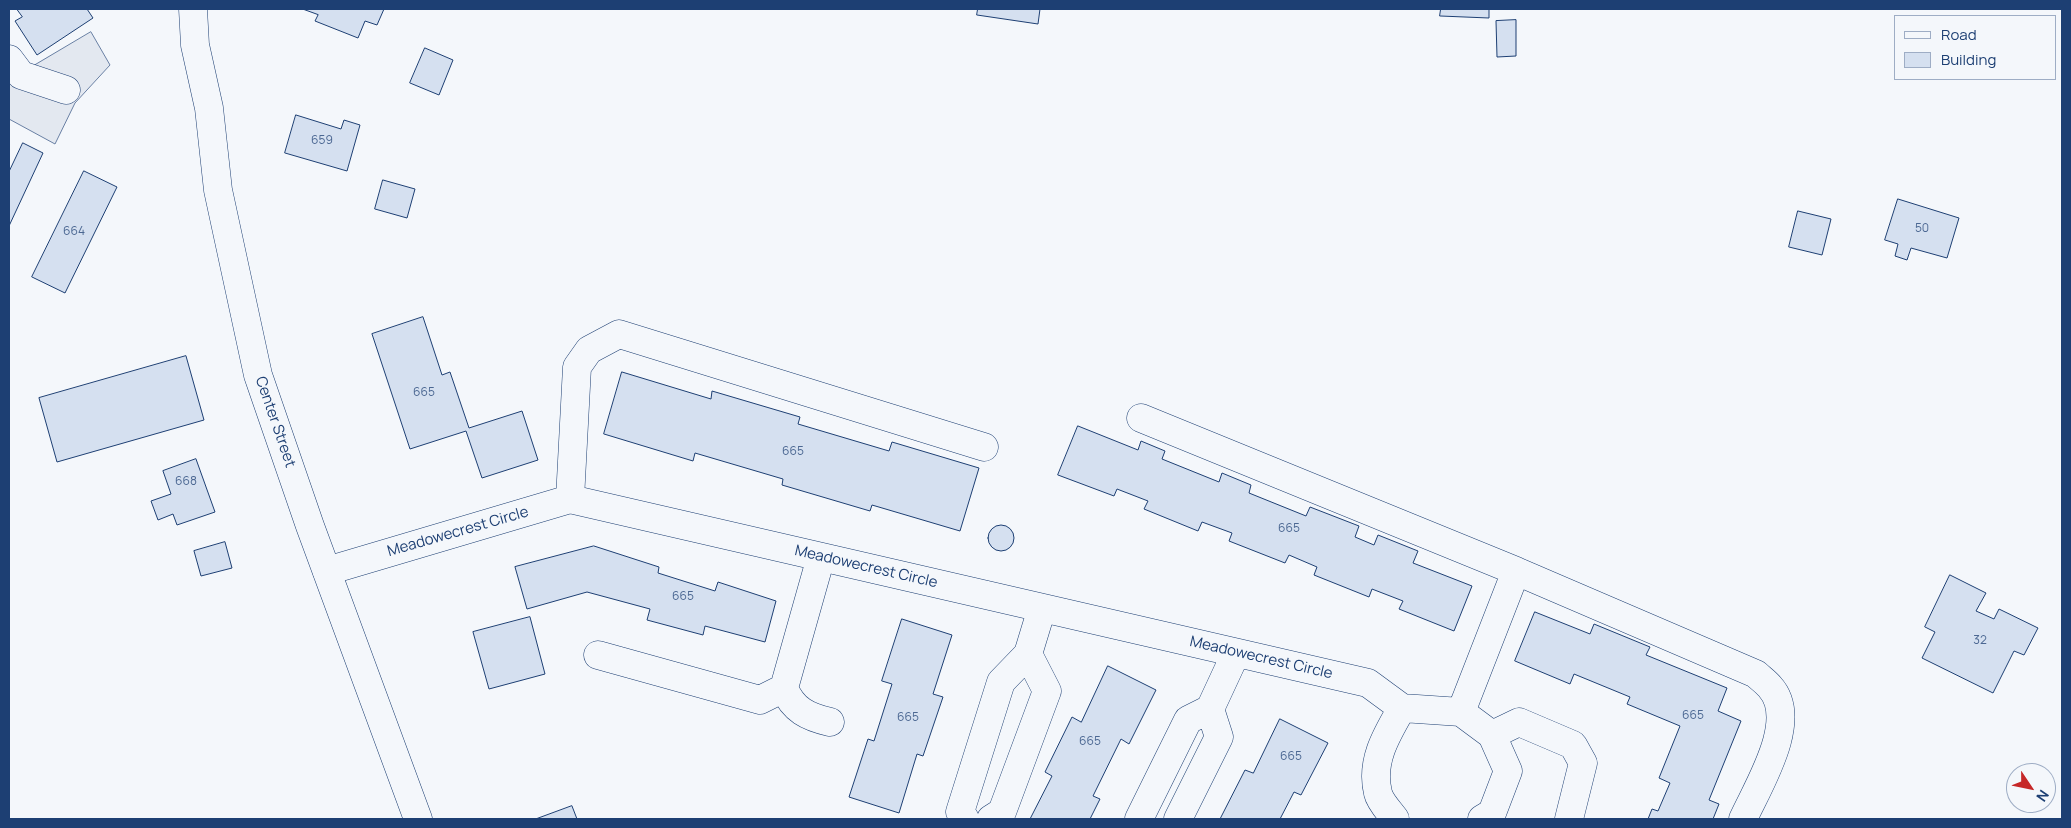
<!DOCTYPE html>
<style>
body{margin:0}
#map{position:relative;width:2071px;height:828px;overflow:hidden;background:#f4f7fb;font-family:Manrope,sans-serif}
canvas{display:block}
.frame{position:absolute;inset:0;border:10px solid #1d3f73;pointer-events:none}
.legend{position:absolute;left:1894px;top:15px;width:162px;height:65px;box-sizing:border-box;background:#f4f7fb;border:1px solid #9eadc5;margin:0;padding:6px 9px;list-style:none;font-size:15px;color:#1d3f73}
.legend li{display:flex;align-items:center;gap:10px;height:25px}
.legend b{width:25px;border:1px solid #9eadc5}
.north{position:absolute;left:2006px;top:763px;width:50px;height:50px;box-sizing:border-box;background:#f4f7fb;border:1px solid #9eadc5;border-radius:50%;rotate:124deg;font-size:14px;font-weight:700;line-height:20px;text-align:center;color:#1d3f73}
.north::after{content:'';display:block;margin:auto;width:18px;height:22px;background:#c62828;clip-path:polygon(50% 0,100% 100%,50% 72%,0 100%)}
</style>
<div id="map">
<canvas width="2071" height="828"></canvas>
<div class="frame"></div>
<ul class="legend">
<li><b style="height:6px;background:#f4f7fb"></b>Road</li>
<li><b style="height:14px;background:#d5e0f0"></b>Building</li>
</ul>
<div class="north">N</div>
</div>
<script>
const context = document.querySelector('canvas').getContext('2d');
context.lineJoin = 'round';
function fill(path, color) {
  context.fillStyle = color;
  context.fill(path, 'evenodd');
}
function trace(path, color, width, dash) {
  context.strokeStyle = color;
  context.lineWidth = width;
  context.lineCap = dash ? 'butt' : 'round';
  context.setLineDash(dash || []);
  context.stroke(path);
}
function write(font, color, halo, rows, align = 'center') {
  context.font = font + ' Manrope,sans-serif';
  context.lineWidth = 4;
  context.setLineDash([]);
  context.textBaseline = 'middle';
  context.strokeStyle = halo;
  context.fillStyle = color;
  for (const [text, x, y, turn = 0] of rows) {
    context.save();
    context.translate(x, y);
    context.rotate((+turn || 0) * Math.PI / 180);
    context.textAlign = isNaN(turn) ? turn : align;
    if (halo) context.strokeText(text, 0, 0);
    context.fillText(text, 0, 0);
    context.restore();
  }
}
const parking = new Path2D(`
 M 91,32 L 110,65 L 75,103 L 55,144 L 9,119 L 9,44 L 27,69 Z`);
const building = new Path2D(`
 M 17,9 L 87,9 L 93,18 L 37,55 L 15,21 L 22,17 Z
 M 303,9 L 384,9 L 377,25 L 365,21 L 358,38 L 315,21 L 318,15 Z
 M 978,9 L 1040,9 L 1038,24 L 977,15 Z
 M 1441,9 L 1489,9 L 1489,18 L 1440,16 Z
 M 1516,20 L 1516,56 L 1497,57 L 1496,21 Z
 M 425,48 L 453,60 L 439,95 L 410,83 Z
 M 296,115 L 341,129 L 344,120 L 360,125 L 347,171 L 285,153 Z
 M 23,143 L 43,153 L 9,226 L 9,172 Z
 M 84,171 L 117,187 L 65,293 L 32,277 Z
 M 383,180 L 415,189 L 407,218 L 375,209 Z
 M 1898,199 L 1959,218 L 1947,258 L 1911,248 L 1907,260 L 1895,256 L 1898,244 L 1885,240 Z
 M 1798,211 L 1831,219 L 1822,255 L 1789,247 Z
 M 423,317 L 442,375 L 450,372 L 469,428 L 522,411 L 538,460 L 482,478 L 466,431 L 410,449 L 372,334 Z
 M 186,356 L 204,420 L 57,462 L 39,398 Z
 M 622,372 L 711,399 L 712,391 L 800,417 L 798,424 L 889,451 L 892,442 L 979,468 L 960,531 L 872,505 L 870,511 L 782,485 L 783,479 L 695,453 L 693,461 L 604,434 Z
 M 1078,426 L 1138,450 L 1141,441 L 1165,451 L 1162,459 L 1219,482 L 1222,473 L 1251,485 L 1249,493 L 1306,516 L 1310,507 L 1359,526 L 1355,537 L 1374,545 L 1378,535 L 1418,551 L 1413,563 L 1472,586 L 1454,631 L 1399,609 L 1403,601 L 1372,589 L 1369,597 L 1314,575 L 1317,567 L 1289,555 L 1285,563 L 1229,541 L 1232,533 L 1202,522 L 1198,531 L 1144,509 L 1148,501 L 1117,489 L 1114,496 L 1058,475 Z
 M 196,459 L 215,512 L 177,525 L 173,514 L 158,520 L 151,501 L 171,494 L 163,471 Z
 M988 538a13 13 0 1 1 26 0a13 13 0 1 1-26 0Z
 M 225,542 L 232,568 L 201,576 L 194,551 Z
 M 594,546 L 659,567 L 658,573 L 715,591 L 718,582 L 776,601 L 765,642 L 705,626 L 703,635 L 647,620 L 650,609 L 587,592 L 527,609 L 515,567 Z
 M 1950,575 L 1986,593 L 1976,611 L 1994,619 L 1999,609 L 2038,628 L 2024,655 L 2014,651 L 1993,693 L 1922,658 L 1935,632 L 1925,627 Z
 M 1535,612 L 1590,634 L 1594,624 L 1650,647 L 1646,655 L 1727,688 L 1718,711 L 1741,721 L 1709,800 L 1719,804 L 1713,819 L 1648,819 L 1652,809 L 1658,811 L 1670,783 L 1659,778 L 1680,726 L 1627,704 L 1630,697 L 1574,674 L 1570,684 L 1515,661 Z
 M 530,617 L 545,674 L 489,689 L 473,632 Z
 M 902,619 L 952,635 L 933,694 L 943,697 L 923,756 L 917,754 L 899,813 L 849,797 L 868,739 L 874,741 L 892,684 L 882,681 Z
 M 1108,666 L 1156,690 L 1129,744 L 1121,739 L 1093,796 L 1100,799 L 1090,819 L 1030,819 L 1052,776 L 1045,772 L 1072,717 L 1081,722 Z
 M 1280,719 L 1328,743 L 1301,795 L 1294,792 L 1280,819 L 1220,819 L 1245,770 L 1253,773 Z
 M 572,806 L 577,819 L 536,819 Z`);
const minor = new Path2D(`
 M 9,59 L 21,75 L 66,90
 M 1141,418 L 1516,571 L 1461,712
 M 570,499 L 577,367 L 589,350 L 619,334 L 984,447
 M 327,571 L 570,499 L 1368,683 L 1402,708 L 1461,712 L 1492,735 L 1508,771 L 1492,813 L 1482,819
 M 1516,571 L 1756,674 C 1760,678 1766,682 1770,687 C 1800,720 1758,786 1743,819
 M 598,655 L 760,700 L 784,688 L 821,557
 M 784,688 C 793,710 808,717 830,722
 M 1492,735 L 1519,722 L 1573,745 L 1583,763 L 1569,819
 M 965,819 L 960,812 L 1001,682 L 1028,654 L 1042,608
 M 991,819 L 1002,812 L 1047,691 L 1028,654
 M 1139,819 L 1188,720 L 1210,709 L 1236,653
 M 1178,819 L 1219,737 L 1210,709
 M 1395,819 C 1390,812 1380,802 1378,793 C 1370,761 1387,734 1402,708`);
const major = new Path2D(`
 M 193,9 L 195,45 L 209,108 L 218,190 L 258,375 L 310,526 L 418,819`);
const numberNames = [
 ["659",322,141],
 ["50",1922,229],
 ["664",74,232],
 ["665",424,393],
 ["665",793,452],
 ["668",186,482],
 ["665",1289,529],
 ["665",683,597],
 ["32",1980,641],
 ["665",1693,716],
 ["665",908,718],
 ["665",1090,742],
 ["665",1291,757]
];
const streetNames = [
 ["Center Street",275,422,71],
 ["Meadowecrest Circle",458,532,-16],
 ["Meadowecrest Circle",866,567,13],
 ["Meadowecrest Circle",1261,658,13]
];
fill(parking, '#e3e8f0');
trace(parking, '#687fa3', 1);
fill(building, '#d5e0f0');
trace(building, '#1d3f73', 1);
trace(minor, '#1d3f73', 29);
trace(major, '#1d3f73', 29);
trace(minor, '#f4f7fb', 28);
trace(major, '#f4f7fb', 28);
write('12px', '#4b6792', null, numberNames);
write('15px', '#1d3f73', '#f4f7fb', streetNames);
</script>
